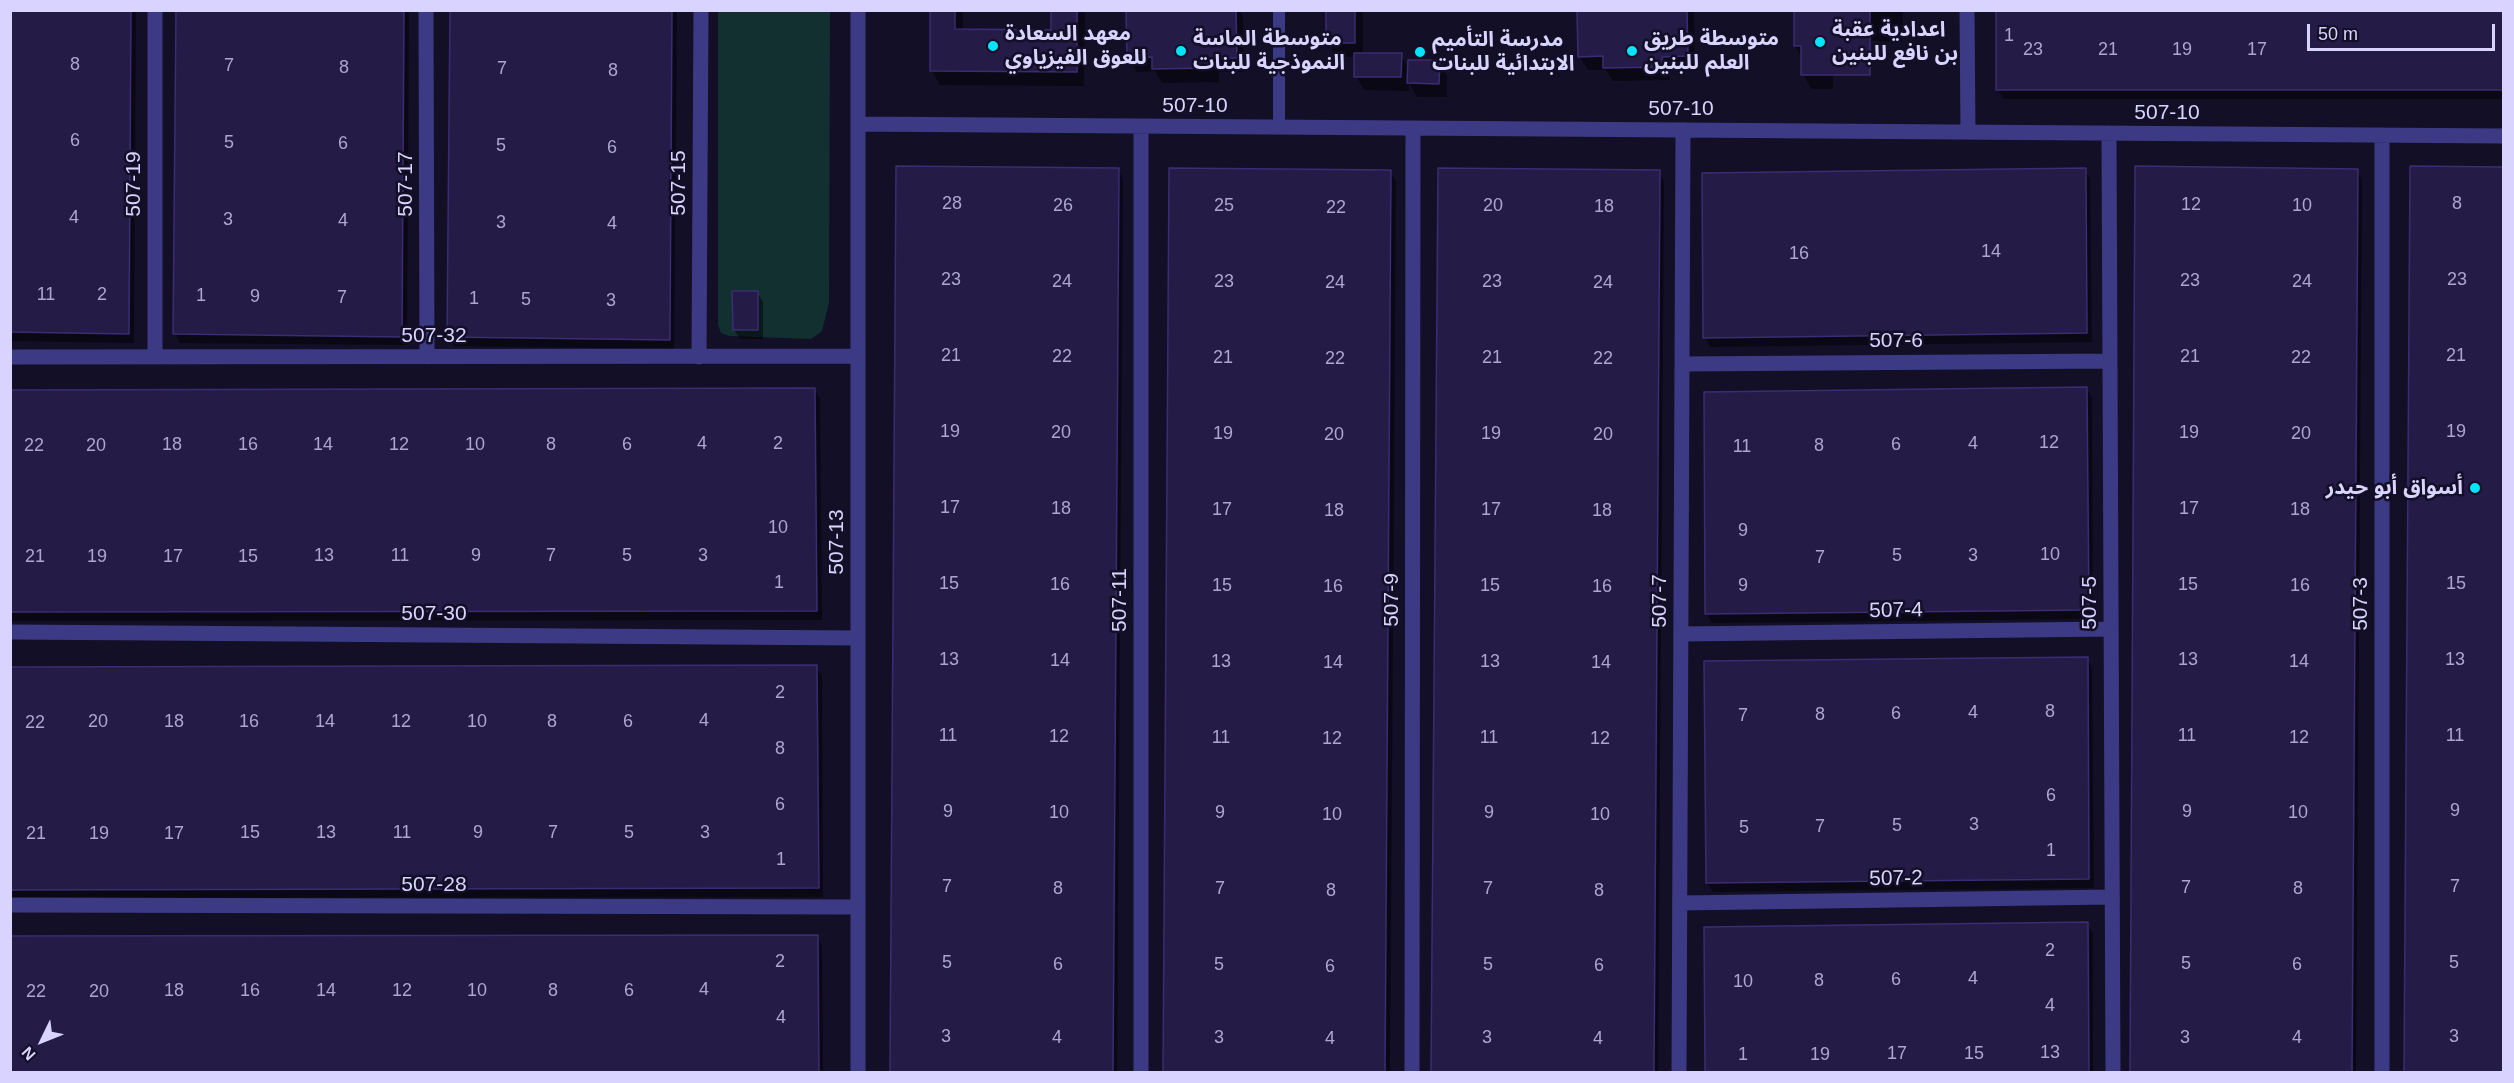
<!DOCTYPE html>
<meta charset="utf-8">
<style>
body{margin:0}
#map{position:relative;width:2514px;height:1083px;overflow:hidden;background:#130f26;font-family:Helvetica,sans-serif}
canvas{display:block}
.frame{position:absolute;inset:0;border:12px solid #d9d4ff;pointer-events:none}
.north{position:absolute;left:12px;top:1011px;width:60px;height:60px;-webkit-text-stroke:4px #130f26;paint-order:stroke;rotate:227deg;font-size:16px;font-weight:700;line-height:24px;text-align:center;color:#d9d4ff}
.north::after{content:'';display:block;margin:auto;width:21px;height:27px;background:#d9d4ff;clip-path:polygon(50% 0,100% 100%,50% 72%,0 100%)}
.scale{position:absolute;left:2307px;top:24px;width:188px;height:27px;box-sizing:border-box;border:3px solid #d9d4ff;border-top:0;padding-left:8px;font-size:18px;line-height:21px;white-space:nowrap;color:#d9d4ff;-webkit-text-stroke:4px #130f26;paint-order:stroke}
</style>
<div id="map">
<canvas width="2514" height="1083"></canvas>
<div class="frame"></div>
<div class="north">N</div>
<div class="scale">50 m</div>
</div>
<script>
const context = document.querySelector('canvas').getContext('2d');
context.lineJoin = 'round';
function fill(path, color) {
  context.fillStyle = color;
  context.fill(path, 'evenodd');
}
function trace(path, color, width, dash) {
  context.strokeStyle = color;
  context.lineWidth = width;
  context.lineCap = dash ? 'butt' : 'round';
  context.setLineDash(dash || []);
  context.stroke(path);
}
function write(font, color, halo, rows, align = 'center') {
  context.font = font + ' Helvetica,"Noto Sans Arabic",sans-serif';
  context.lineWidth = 5;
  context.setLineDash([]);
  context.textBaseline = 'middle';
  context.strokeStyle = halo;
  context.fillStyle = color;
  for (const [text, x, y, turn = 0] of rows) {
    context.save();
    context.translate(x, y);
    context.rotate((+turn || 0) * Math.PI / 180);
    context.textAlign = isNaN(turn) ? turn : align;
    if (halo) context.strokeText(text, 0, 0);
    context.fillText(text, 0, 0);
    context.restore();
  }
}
const green = new Path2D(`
 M 718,11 L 830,11 L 829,303 L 822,331 L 811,339 L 729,336 L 721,333 L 718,325 Z`);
const shadow = new Path2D(`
 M 10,10 L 136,10 L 134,343 L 10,341 Z
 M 177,10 L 409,10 L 407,345 L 180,343 L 175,334 Z
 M 451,10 L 677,10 L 674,349 L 454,346 L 449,337 Z
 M 932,10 L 963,10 L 963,30 L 1052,31 L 1052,10 L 1085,10 L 1084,86 L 940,85 L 932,71 Z
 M 1127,10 L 1239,10 L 1243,17 L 1244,72 L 1219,72 L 1219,82 L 1162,83 L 1155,71 L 1137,72 L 1128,57 Z
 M 1328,10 L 1363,10 L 1363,54 L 1401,55 L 1409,69 L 1439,61 L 1447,76 L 1447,97 L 1417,97 L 1409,83 L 1409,91 L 1364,90 L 1356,76 L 1356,57 L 1336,57 L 1328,43 Z
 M 1578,10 L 1694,10 L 1695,70 L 1669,71 L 1670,80 L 1613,81 L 1606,70 L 1588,70 L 1579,56 Z
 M 1833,10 L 1833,89 L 1811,89 L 1803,74 L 1803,60 L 1795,46 Z
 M 1865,10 L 1903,10 L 1902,42 L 1873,41 L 1864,27 Z
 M 2504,10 L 2504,99 L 2003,99 L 1998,89 Z
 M 898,167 L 1118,170 L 1123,179 L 1117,1072 L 892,1072 Z
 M 2412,167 L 2504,168 L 2504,1072 L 2406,1072 Z
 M 2137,168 L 2357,170 L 2362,180 L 2356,1072 L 2131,1072 Z
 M 1171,169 L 1390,172 L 1396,181 L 1390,1072 L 1165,1072 Z
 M 1439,169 L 1659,172 L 1664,181 L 1658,1072 L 1433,1072 Z
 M 2085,170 L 2090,179 L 2092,342 L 1710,347 L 1705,337 Z
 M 757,292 L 763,302 L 763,339 L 740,339 L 734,330 Z
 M 2087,389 L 2092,398 L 2093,619 L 1712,623 L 1707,614 L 1705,393 Z
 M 815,390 L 820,399 L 822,620 L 10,621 L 10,391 Z
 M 2087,658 L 2092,668 L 2094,888 L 1713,892 L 1707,883 Z
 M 816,667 L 822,676 L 823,897 L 10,898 L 10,669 Z
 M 2087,924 L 2093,933 L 2093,1072 L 1707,1072 L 1706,928 Z
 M 817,936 L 822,946 L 823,1072 L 10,1072 L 10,938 Z`);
const building = new Path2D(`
 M 10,10 L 131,10 L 129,334 L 10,332 Z
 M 176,10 L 404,10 L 402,337 L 173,334 Z
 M 450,10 L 672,10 L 670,340 L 447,337 Z
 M 930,10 L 955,10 L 955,29 L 1051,30 L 1051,10 L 1077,10 L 1077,72 L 930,71 Z
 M 1126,10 L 1236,10 L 1237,58 L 1211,58 L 1212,68 L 1152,69 L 1152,57 L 1127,58 Z
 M 1326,10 L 1355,10 L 1355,43 L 1326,43 Z
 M 1577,10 L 1687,10 L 1688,56 L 1662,57 L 1663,67 L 1603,68 L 1603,56 L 1578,57 Z
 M 1794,10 L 1870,10 L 1870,75 L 1801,75 L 1801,46 L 1794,46 Z
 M 1996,10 L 2504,10 L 2504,90 L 1996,90 Z
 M 1354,53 L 1402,53 L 1401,77 L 1354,77 Z
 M 1408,60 L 1440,60 L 1439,84 L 1407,83 Z
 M 896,166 L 1119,168 L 1113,1072 L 890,1072 Z
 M 2135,166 L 2358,169 L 2352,1072 L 2130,1072 Z
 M 2410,166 L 2504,167 L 2504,1072 L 2404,1072 Z
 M 1169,168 L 1391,170 L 1385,1072 L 1163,1072 Z
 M 1438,168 L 1660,170 L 1654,1072 L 1431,1072 Z
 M 2086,168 L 2087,333 L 1703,338 L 1702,173 Z
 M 732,291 L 758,291 L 758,330 L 733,330 Z
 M 2087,387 L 2089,610 L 1705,614 L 1704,392 Z
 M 815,388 L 817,611 L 10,612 L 10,390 Z
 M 2088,657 L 2089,879 L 1706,883 L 1704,661 Z
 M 817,665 L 819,888 L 10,890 L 10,667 Z
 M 2088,922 L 2089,1072 L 1705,1072 L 1704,927 Z
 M 818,935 L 819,1072 L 10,1072 L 10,936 Z`);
const lane = new Path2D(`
 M 1279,127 L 1279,10`);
const street = new Path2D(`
 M 155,10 L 155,357
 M 426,10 L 427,357
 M 1967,10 L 1968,132
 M 858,124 L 2504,136
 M 2109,133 L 2113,1072
 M 2382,135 L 2382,1072
 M 10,357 L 858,356
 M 699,357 L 701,10
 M 1682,364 L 2110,361
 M 10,632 L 858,638
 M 1681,634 L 2111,629
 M 1680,903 L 2112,897
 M 10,905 L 858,907
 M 858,1072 L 858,10
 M 1141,1072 L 1141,127
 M 1412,1072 L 1413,128
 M 1679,1072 L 1683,130`);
const markers = [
 [1820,42,6,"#00e5ff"],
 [993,46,6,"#00e5ff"],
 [1181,51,6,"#00e5ff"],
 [1632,51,6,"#00e5ff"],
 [1420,52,6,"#00e5ff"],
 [2475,488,6,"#00e5ff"]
];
const numberNames = [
 ["1",2009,36],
 ["23",2033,50],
 ["21",2108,50],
 ["19",2182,50],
 ["17",2257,50],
 ["8",75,65],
 ["7",229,66],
 ["8",344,68],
 ["7",502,69],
 ["8",613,71],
 ["6",75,141],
 ["5",229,143],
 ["6",343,144],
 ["5",501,146],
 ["6",612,148],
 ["28",952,204],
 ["8",2457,204],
 ["12",2191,205],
 ["26",1063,206],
 ["25",1224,206],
 ["20",1493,206],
 ["10",2302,206],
 ["18",1604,207],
 ["22",1336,208],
 ["4",74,218],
 ["3",228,220],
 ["4",343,221],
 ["3",501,223],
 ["4",612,224],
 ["14",1991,252],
 ["16",1799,254],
 ["23",951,280],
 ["23",2457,280],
 ["23",2190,281],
 ["24",1062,282],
 ["23",1224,282],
 ["23",1492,282],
 ["24",2302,282],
 ["24",1335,283],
 ["24",1603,283],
 ["11",46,295],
 ["2",102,295],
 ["1",201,296],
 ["9",255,297],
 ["7",342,298],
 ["1",474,299],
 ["5",526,300],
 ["3",611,301],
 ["21",951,356],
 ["21",2456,356],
 ["22",1062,357],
 ["21",2190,357],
 ["21",1223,358],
 ["21",1492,358],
 ["22",2301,358],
 ["22",1335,359],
 ["22",1603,359],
 ["19",950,432],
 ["19",2456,432],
 ["20",1061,433],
 ["19",2189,433],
 ["19",1223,434],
 ["19",1491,434],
 ["20",2301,434],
 ["20",1334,435],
 ["20",1603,435],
 ["12",2049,443],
 ["4",702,444],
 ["2",778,444],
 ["4",1973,444],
 ["18",172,445],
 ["16",248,445],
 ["14",323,445],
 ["12",399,445],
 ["10",475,445],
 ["8",551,445],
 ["6",627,445],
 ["6",1896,445],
 ["22",34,446],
 ["20",96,446],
 ["8",1819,446],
 ["11",1742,447],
 ["17",950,508],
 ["18",1061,509],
 ["17",2189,509],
 ["17",1222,510],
 ["17",1491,510],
 ["18",2300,510],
 ["18",1334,511],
 ["18",1602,511],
 ["10",778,528],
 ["9",1743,531],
 ["10",2050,555],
 ["13",324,556],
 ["11",400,556],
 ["9",476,556],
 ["7",551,556],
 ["5",627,556],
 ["3",703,556],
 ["5",1897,556],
 ["3",1973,556],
 ["21",35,557],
 ["19",97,557],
 ["17",173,557],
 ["15",248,557],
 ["7",1820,558],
 ["1",779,583],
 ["15",949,584],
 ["15",2456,584],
 ["16",1060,585],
 ["15",2188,585],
 ["15",1222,586],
 ["15",1490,586],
 ["9",1743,586],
 ["16",2300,586],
 ["16",1333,587],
 ["16",1602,587],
 ["13",949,660],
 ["13",2188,660],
 ["13",2455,660],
 ["14",1060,661],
 ["13",1221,662],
 ["13",1490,662],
 ["14",2299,662],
 ["14",1333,663],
 ["14",1601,663],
 ["2",780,693],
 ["8",2050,712],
 ["4",1973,713],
 ["6",1896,714],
 ["8",1820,715],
 ["7",1743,716],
 ["4",704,721],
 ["20",98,722],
 ["18",174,722],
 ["16",249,722],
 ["14",325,722],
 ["12",401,722],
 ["10",477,722],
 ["8",552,722],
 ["6",628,722],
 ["22",35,723],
 ["11",948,736],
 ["11",2187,736],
 ["11",2455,736],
 ["12",1059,737],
 ["11",1221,738],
 ["11",1489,738],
 ["12",2299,738],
 ["12",1332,739],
 ["12",1600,739],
 ["8",780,749],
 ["6",2051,796],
 ["6",780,805],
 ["9",2455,811],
 ["9",948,812],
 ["9",2187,812],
 ["10",1059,813],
 ["9",1220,813],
 ["9",1489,813],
 ["10",2298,813],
 ["10",1332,815],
 ["10",1600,815],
 ["3",1974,825],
 ["5",1897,826],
 ["7",1820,827],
 ["5",1744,828],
 ["15",250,833],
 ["13",326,833],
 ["11",402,833],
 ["9",478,833],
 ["7",553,833],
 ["5",629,833],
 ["3",705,833],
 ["21",36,834],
 ["19",99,834],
 ["17",174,834],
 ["1",2051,851],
 ["1",781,860],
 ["7",947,887],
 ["7",2455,887],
 ["7",2186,888],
 ["8",1058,889],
 ["7",1220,889],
 ["7",1488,889],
 ["8",2298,889],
 ["8",1331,891],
 ["8",1599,891],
 ["2",2050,951],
 ["2",780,962],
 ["5",947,963],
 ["5",2454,963],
 ["5",2186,964],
 ["6",1058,965],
 ["5",1219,965],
 ["5",1488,965],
 ["6",2297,965],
 ["6",1599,966],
 ["6",1330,967],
 ["4",1973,979],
 ["6",1896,980],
 ["8",1819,981],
 ["10",1743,982],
 ["4",704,990],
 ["18",174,991],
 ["16",250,991],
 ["14",326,991],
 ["12",402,991],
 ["10",477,991],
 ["8",553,991],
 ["6",629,991],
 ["22",36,992],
 ["20",99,992],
 ["4",2050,1006],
 ["4",781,1018],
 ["3",946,1037],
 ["3",2454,1037],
 ["4",1057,1038],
 ["3",1219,1038],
 ["3",1487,1038],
 ["3",2185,1038],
 ["4",2297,1038],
 ["4",1330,1039],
 ["4",1598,1039],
 ["13",2050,1053],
 ["17",1897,1054],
 ["15",1974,1054],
 ["1",1743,1055],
 ["19",1820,1055]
];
const poiNames = [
 ["اعدادية عقبة",1832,30],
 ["بن نافع للبنين",1832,54],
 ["معهد السعادة",1005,34],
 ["للعوق الفيزياوي",1005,58],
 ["متوسطة الماسة",1193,39],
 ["النموذجية للبنات",1193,63],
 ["متوسطة طريق",1644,39],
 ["العلم للبنين",1644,63],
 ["مدرسة التأميم",1432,40],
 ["الابتدائية للبنات",1432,64],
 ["أسواق أبو حيدر",2463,488,"right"]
];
const streetNames = [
 ["507-10",1195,106],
 ["507-10",1681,109],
 ["507-10",2167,113],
 ["507-15",679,183,-90],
 ["507-19",134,184,-90],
 ["507-17",406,184,-90],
 ["507-32",434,336],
 ["507-6",1896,341],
 ["507-13",837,542,-90],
 ["507-11",1120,600,-90],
 ["507-9",1392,600,-90],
 ["507-7",1660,601,-90],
 ["507-5",2090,603,-90],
 ["507-3",2361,604,-90],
 ["507-4",1896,611,-1],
 ["507-30",434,614],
 ["507-2",1896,879,-1],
 ["507-28",434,885]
];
fill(green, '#12302f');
fill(shadow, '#0007');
fill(building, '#241b47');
trace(building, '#3b2d73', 1.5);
trace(lane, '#3d3a85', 12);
trace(street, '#3d3a85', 15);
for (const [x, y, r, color] of markers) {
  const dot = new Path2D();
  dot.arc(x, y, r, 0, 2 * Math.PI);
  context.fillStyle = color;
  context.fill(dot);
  trace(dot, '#130f26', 2);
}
write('18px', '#aca6d1', null, numberNames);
write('bold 21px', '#d9d4ff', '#130f26', poiNames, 'left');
write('21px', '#d9d4ff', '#130f26', streetNames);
</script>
